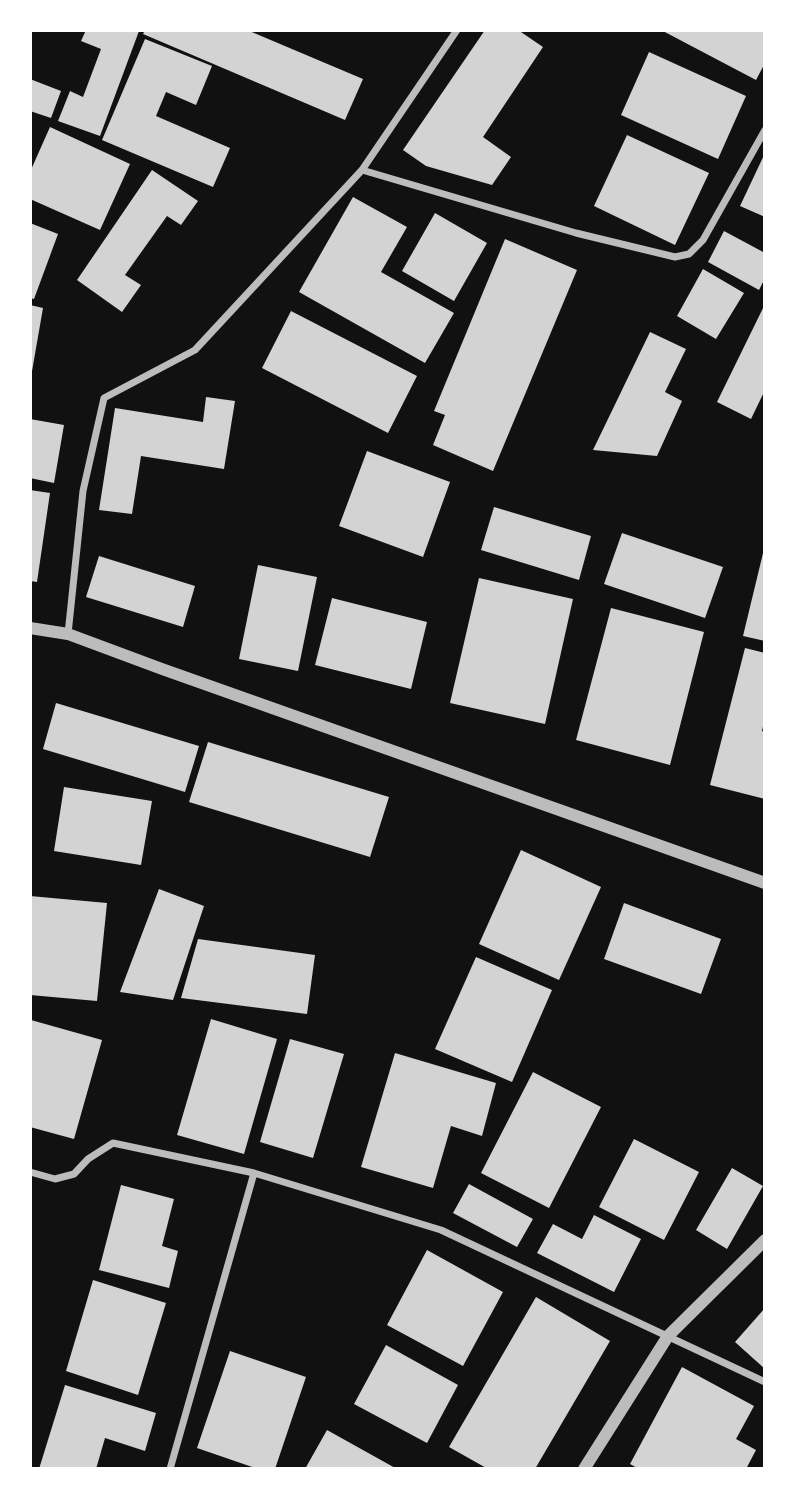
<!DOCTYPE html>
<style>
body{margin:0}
#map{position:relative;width:795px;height:1499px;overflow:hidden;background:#111;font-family:Inter,sans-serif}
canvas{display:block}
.frame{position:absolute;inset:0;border:32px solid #fff;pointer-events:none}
</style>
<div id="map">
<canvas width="795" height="1499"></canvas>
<div class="frame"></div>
</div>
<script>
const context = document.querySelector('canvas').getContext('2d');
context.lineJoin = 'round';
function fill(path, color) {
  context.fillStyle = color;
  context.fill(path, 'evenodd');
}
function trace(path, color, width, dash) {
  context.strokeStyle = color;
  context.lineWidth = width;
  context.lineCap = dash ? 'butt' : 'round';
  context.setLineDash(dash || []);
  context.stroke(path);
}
const building = new Path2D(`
 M 86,30 L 139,31 L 100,136 L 58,121 L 70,91 L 83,97 L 101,49 L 81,41 Z
 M 145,30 L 247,30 L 363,79 L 345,120 L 143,34 Z
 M 485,30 L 518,30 L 543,47 L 483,137 L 511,157 L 492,185 L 426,166 L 403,150 Z
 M 661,30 L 765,30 L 765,63 L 756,80 Z
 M 145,39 L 212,66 L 196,105 L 166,92 L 156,116 L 230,148 L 213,187 L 102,140 Z
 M 649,52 L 746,96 L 718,159 L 621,115 Z
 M 30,79 L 61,91 L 51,118 L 30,111 Z
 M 50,127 L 130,164 L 100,230 L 30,199 L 30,172 Z
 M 627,135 L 709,173 L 675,245 L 594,206 Z
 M 765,153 L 765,217 L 740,206 Z
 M 152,170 L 198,201 L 181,225 L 167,216 L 125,275 L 141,285 L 122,312 L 77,280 Z
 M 353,197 L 407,227 L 381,272 L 454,313 L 425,363 L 299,292 Z
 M 435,213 L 487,243 L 454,301 L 402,271 Z
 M 30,223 L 58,234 L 34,299 L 30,298 Z
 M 724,231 L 765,253 L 765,278 L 759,290 L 708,262 Z
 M 505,239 L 577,270 L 493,471 L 433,445 L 445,415 L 434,411 Z
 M 703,269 L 744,293 L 716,339 L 677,316 Z
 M 765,304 L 765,390 L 751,419 L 717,402 Z
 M 30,305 L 43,308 L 31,377 L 30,377 Z
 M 291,311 L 417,376 L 388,433 L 262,368 Z
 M 650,332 L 686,349 L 665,392 L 682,401 L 657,456 L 593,450 Z
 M 206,397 L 235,401 L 224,469 L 141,456 L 132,514 L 99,510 L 115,408 L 203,422 Z
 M 30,419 L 64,425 L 54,483 L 30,478 Z
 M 367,451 L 450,482 L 423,557 L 339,526 Z
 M 30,490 L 50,493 L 37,582 L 30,581 Z
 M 494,507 L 591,536 L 579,580 L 481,550 Z
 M 622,533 L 723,567 L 705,618 L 604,584 Z
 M 764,549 L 765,549 L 765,641 L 743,636 Z
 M 99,556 L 195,586 L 183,627 L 86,597 Z
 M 258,565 L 317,577 L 298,671 L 239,659 Z
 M 479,578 L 573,599 L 545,724 L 450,703 Z
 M 332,598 L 427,622 L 411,689 L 315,665 Z
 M 611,608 L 704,632 L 670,765 L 576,740 Z
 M 745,648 L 765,653 L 765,718 L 762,731 L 765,732 L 765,799 L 710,785 Z
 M 56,703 L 199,746 L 185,792 L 43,749 Z
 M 208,742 L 389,797 L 370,857 L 189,802 Z
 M 64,787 L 152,801 L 141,865 L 54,851 Z
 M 521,850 L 601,887 L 559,980 L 479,944 Z
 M 159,889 L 204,906 L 173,1000 L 120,992 Z
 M 30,896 L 107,903 L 97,1001 L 30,995 Z
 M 624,903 L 721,939 L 701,994 L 604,959 Z
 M 198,939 L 315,955 L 307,1014 L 181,998 Z
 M 476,957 L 552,990 L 512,1082 L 435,1049 Z
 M 211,1019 L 277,1039 L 244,1154 L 177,1135 Z
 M 31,1020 L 102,1040 L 74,1139 L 30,1127 L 30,1025 Z
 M 290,1039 L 344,1054 L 313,1158 L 260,1142 Z
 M 395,1053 L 496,1083 L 482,1136 L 451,1126 L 433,1188 L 361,1167 Z
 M 533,1072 L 601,1107 L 549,1208 L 481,1173 Z
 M 634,1139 L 699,1172 L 664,1240 L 599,1207 Z
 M 732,1168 L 763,1186 L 727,1249 L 696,1230 Z
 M 469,1184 L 533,1219 L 517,1247 L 453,1213 Z
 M 121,1185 L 174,1199 L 162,1246 L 178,1251 L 169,1288 L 99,1270 Z
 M 594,1215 L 641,1239 L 614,1292 L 537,1253 L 553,1224 L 582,1239 Z
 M 427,1250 L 503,1292 L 463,1366 L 387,1325 Z
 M 93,1280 L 166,1303 L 138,1395 L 66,1371 Z
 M 536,1297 L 610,1341 L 535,1469 L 488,1469 L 449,1447 Z
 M 765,1308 L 765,1369 L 735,1342 Z
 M 386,1345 L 458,1385 L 427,1443 L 354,1404 Z
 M 230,1351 L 306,1377 L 275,1469 L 258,1469 L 197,1448 Z
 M 682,1367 L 754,1406 L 736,1439 L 756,1450 L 746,1469 L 639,1469 L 630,1464 Z
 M 65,1385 L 156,1413 L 145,1451 L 105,1438 L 96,1469 L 39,1469 Z
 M 327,1430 L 397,1469 L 305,1469 Z`);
const minor = new Path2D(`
 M 362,170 L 576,233 L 675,257 L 689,254 L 703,240 L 765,130
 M 68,634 L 83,491 L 104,398 L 195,350 L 362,170 L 457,30
 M 30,1172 L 55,1179 L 74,1174 L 88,1159 L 113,1143 L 254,1173 L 441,1230 L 765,1382
 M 170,1469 L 254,1173`);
const tertiary = new Path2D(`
 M 30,628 L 68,634 L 162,669 L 765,883
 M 584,1469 L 668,1336 L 765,1240`);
fill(building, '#d3d3d3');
trace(minor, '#bcbcbc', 7);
trace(tertiary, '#bcbcbc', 12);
</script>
